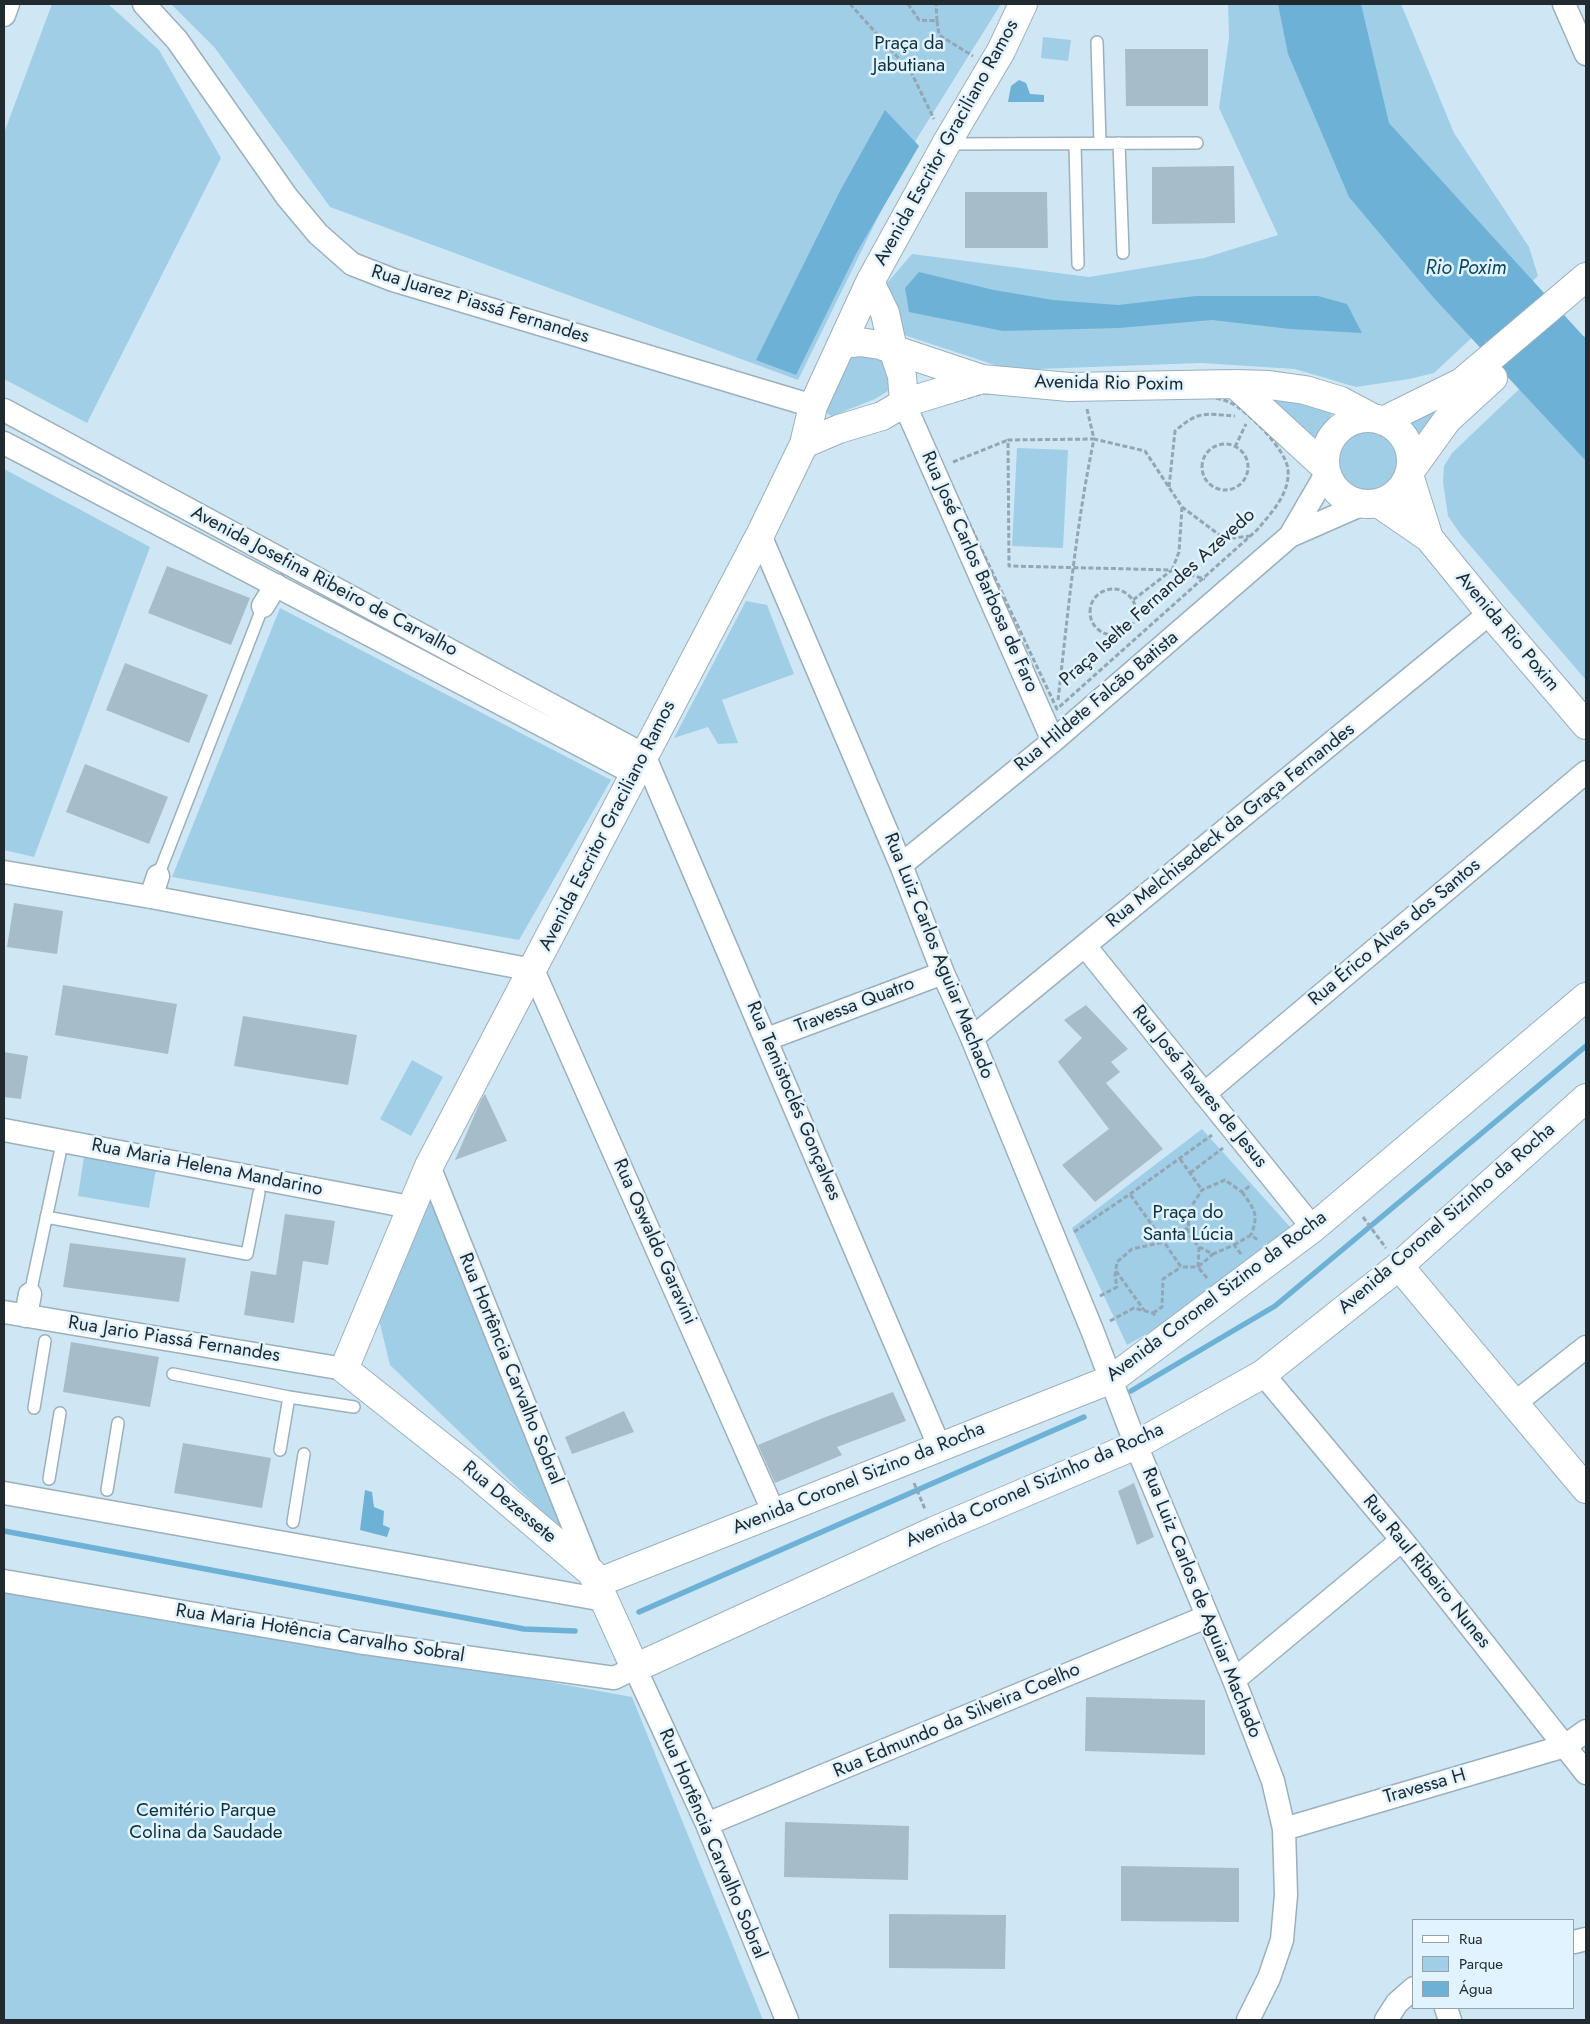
<!DOCTYPE html>
<meta charset="utf-8">
<style>
body{margin:0}
#map{position:relative;width:1590px;height:2024px;overflow:hidden;background:#cfe7f4;font-family:Jost,sans-serif}
canvas{display:block}
.frame{position:absolute;inset:0;border:5px solid #212a2f;pointer-events:none}
.legend{position:absolute;left:1412px;top:1919px;width:162px;height:90px;box-sizing:border-box;background:#e0f3fe;border:1px solid #94a3ab;margin:0;padding:6px 9px;list-style:none;font-size:15px;color:#212a2f}
.legend li{display:flex;align-items:center;gap:10px;height:25px}
.legend b{width:25px;border:1px solid #94a3ab}
</style>
<div id="map">
<canvas width="1590" height="2024"></canvas>
<div class="frame"></div>
<ul class="legend">
<li><b style="height:6px;background:#fff"></b>Rua</li>
<li><b style="height:14px;background:#a0cee7"></b>Parque</li>
<li><b style="height:14px;background:#6db2d6"></b>Água</li>
</ul>
</div>
<script>
const context = document.querySelector('canvas').getContext('2d');
context.lineJoin = 'round';
function fill(path, color) {
  context.fillStyle = color;
  context.fill(path, 'evenodd');
}
function trace(path, color, width, dash) {
  context.strokeStyle = color;
  context.lineWidth = width;
  context.lineCap = dash ? 'butt' : 'round';
  context.setLineDash(dash || []);
  context.stroke(path);
}
function write(font, color, halo, rows, align = 'center') {
  context.font = font + ' Jost,sans-serif';
  context.lineWidth = 5;
  context.setLineDash([]);
  context.textBaseline = 'middle';
  context.strokeStyle = halo;
  context.fillStyle = color;
  for (const [text, x, y, turn = 0] of rows) {
    context.save();
    context.translate(x, y);
    context.rotate((+turn || 0) * Math.PI / 180);
    context.textAlign = isNaN(turn) ? turn : align;
    if (halo) context.strokeText(text, 0, 0);
    context.fillText(text, 0, 0);
    context.restore();
  }
}
const green = new Path2D(`
 M 52,4 L 108,4 L 159,50 L 221,158 L 87,423 L 4,379 L 4,133 Z
 M 171,4 L 1001,4 L 916,140 L 798,380 L 330,207 L 215,48 Z
 M 1228,4 L 1401,4 L 1454,133 L 1529,247 L 1538,276 L 1434,373 L 1409,379 L 1356,387 L 1295,369 L 1201,363 L 1010,370 L 895,332 L 887,283 L 912,254 L 1089,277 L 1204,258 L 1278,235 L 1219,108 L 1229,38 Z
 M 1043,37 L 1071,40 L 1068,61 L 1041,58 Z
 M 1586,335 L 1586,680 L 1461,535 L 1448,516 L 1443,482 L 1444,466 L 1452,453 L 1513,395 L 1573,340 Z
 M 848,355 L 877,356 L 888,365 L 891,389 L 875,399 L 832,416 L 828,414 L 824,408 Z
 M 1272,389 L 1335,410 L 1311,442 L 1255,395 Z
 M 1448,396 L 1412,442 L 1393,418 Z
 M1332 462a36 36 0 1 1 72 0a36 36 0 1 1-72 0Z
 M 1017,448 L 1068,450 L 1063,548 L 1012,546 Z
 M 4,469 L 150,547 L 34,857 L 4,850 Z
 M 746,601 L 767,605 L 794,674 L 722,700 L 738,743 L 718,744 L 708,727 L 674,738 Z
 M 280,608 L 611,780 L 519,940 L 172,877 Z
 M 412,1060 L 443,1077 L 411,1136 L 380,1119 Z
 M 1202,1129 L 1291,1228 L 1173,1319 L 1127,1345 L 1072,1228 Z
 M 84,1157 L 156,1169 L 149,1208 L 78,1196 Z
 M 434,1198 L 574,1542 L 390,1365 L 379,1320 L 424,1201 Z
 M 4,1583 L 632,1697 L 763,2020 L 4,2020 Z`);
const water = new Path2D(`
 M 1278,4 L 1361,4 L 1389,123 L 1586,339 L 1586,461 L 1433,297 L 1349,197 L 1288,54 Z
 M 1019,80 L 1026,83 L 1030,94 L 1044,95 L 1044,102 L 1008,102 L 1011,86 Z
 M 885,110 L 919,146 L 857,252 L 796,375 L 756,360 L 840,191 Z
 M 919,272 L 994,290 L 1053,300 L 1118,305 L 1196,296 L 1318,296 L 1347,304 L 1362,333 L 1290,329 L 1212,320 L 1119,328 L 1003,331 L 909,312 L 905,288 Z
 M 365,1490 L 372,1492 L 374,1507 L 384,1511 L 383,1525 L 390,1528 L 387,1537 L 360,1530 Z`);
const stream = new Path2D(`
 M 1131,1391 L 1275,1306 L 1586,1046
 M 4,1531 L 524,1629 L 575,1631
 M 639,1612 L 1084,1417`);
const building = new Path2D(`
 M 1125,49 L 1208,49 L 1208,106 L 1126,106 Z
 M 1234,166 L 1235,223 L 1152,224 L 1152,167 Z
 M 965,192 L 1047,192 L 1048,248 L 965,248 Z
 M 167,566 L 250,598 L 231,645 L 148,613 Z
 M 125,663 L 208,695 L 189,743 L 106,710 Z
 M 85,764 L 168,797 L 149,844 L 66,812 Z
 M 14,903 L 63,911 L 57,954 L 7,947 Z
 M 63,985 L 177,1004 L 168,1054 L 55,1035 Z
 M 1086,1005 L 1128,1049 L 1111,1062 L 1120,1072 L 1106,1083 L 1163,1149 L 1095,1202 L 1062,1165 L 1109,1129 L 1058,1062 L 1082,1038 L 1064,1020 Z
 M 243,1016 L 357,1035 L 348,1085 L 234,1066 Z
 M 4,1052 L 28,1056 L 21,1099 L 4,1097 Z
 M 485,1094 L 507,1141 L 455,1160 L 481,1100 Z
 M 285,1214 L 335,1221 L 328,1265 L 303,1261 L 294,1323 L 244,1315 L 251,1271 L 276,1275 Z
 M 70,1243 L 186,1258 L 179,1302 L 63,1287 Z
 M 71,1342 L 159,1357 L 150,1407 L 63,1392 Z
 M 893,1392 L 906,1421 L 837,1447 L 842,1455 L 775,1483 L 758,1445 L 823,1418 Z
 M 624,1411 L 634,1432 L 572,1454 L 565,1437 Z
 M 183,1443 L 271,1458 L 262,1508 L 174,1493 Z
 M 1134,1483 L 1154,1537 L 1137,1545 L 1118,1491 Z
 M 1086,1697 L 1205,1700 L 1205,1755 L 1085,1751 Z
 M 785,1822 L 909,1826 L 908,1880 L 784,1877 Z
 M 1121,1866 L 1239,1868 L 1239,1922 L 1121,1921 Z
 M 889,1914 L 1006,1915 L 1005,1969 L 889,1968 Z`);
const path = new Path2D(`
 M 850,4 L 911,72 L 934,119
 M 908,4 L 919,20 L 937,21 L 936,4
 M 937,21 L 939,35 L 973,56
 M 984,393 L 1199,395 C 1209,397 1219,398 1229,402 C 1247,410 1287,450 1288,470 C 1290,494 1271,513 1257,530 L 1057,709 L 918,415 L 917,412 Z
 M 1087,409 L 1094,439 L 1145,451 L 1182,507 L 1225,539 L 1250,536
 M1202 467a23 23 0 1 1 46 0a23 23 0 1 1-46 0Z
 M 1235,447 L 1246,424
 M 953,462 L 1008,440
 M 1169,487 L 1175,431 C 1199,410 1205,414 1235,416
 M 1182,507 L 1179,552 L 1172,570 L 1205,579
 M1090 612a23 23 0 1 1 46 0a23 23 0 1 1-46 0Z
 M 1058,700 C 1068,613 1076,525 1094,439 L 1008,440 L 1009,566 L 1172,570 L 1133,600
 M 1180,1159 L 1202,1190
 M 1190,1173 L 1223,1148
 M 1242,1192 C 1255,1210 1259,1215 1251,1235
 M 1363,1217 L 1386,1248
 M 1188,1228 L 1164,1242 L 1181,1267 L 1198,1267 L 1199,1247
 M 1074,1232 L 1130,1194 L 1212,1135
 M 1234,1245 L 1251,1235 L 1259,1241
 M 1241,1254 L 1234,1245 L 1213,1254 L 1199,1247 L 1188,1234 L 1189,1210 L 1202,1190 L 1225,1180 L 1242,1192 L 1251,1185
 M 1116,1271 L 1144,1310
 M 1207,1278 L 1198,1267 L 1213,1254
 M 1100,1296 L 1117,1287 L 1115,1276 L 1117,1262 L 1132,1249 L 1164,1242 L 1130,1194
 M 1153,1313 L 1162,1307 L 1163,1279 L 1181,1267
 M 1110,1321 L 1134,1308 L 1153,1313 L 1156,1317
 M 914,1483 L 925,1509`);
const service = new Path2D(`
 M 1097,42 L 1100,143
 M 1119,143 L 1123,253
 M 948,144 L 1197,143
 M 1075,144 L 1078,264
 M 158,876 L 263,606
 M 46,1217 L 247,1254 L 259,1193
 M 30,1294 L 60,1153
 M 173,1374 L 289,1397
 M 34,1408 L 45,1341
 M 280,1450 L 289,1397 L 354,1407
 M 49,1479 L 60,1413
 M 107,1490 L 118,1423
 M 293,1522 L 304,1454`);
const minor = new Path2D(`
 M 144,4 L 177,40 L 287,197 L 318,234 L 352,264 L 393,280 L 813,406
 M 1564,4 L 1586,54
 M 4,15 L 8,4
 M 904,403 L 1053,741
 M 4,410 L 644,755 L 940,1448
 M 4,443 L 635,774
 M 760,535 L 901,865 L 943,973 L 972,1038 L 1092,1330 L 1136,1445 L 1234,1680 L 1273,1781 L 1284,1829 L 1286,1895 L 1282,1940 L 1269,1978 L 1248,2020
 M 1290,536 L 1326,474
 M 263,606 L 276,585
 M 901,865 L 1053,741 L 1290,536 L 1363,504
 M 4,872 L 151,897 L 533,970 L 774,1513
 M 151,897 L 158,876
 M 1085,946 L 1313,1228
 M 972,1038 L 1490,613
 M 767,1039 L 943,973
 M 1204,1094 L 1586,772
 M 4,1130 L 410,1207
 M 429,1166 L 592,1573
 M 4,1312 L 344,1369
 M 26,1316 L 30,1294
 M 1263,1374 L 1402,1540 L 1586,1773
 M 1515,1403 L 1586,1347
 M 4,1493 L 604,1600
 M 4,1581 L 358,1642 L 614,1678 L 635,1668 L 707,1824 L 787,2020
 M 1234,1680 L 1402,1540
 M 707,1824 L 1206,1617
 M 1284,1829 L 1565,1746 L 1586,1731
 M 1574,1942 L 1586,1939
 M 1446,2008 L 1450,2020
 M 1386,2020 L 1397,2003 L 1414,1988`);
const tertiary = new Path2D(`
 M 1023,4 L 1001,51 L 946,144 L 870,282 L 813,406 L 804,444 L 760,535 L 429,1166 L 344,1369 L 470,1469 L 592,1573 L 635,1668 L 934,1531 L 1136,1445 L 1263,1374 L 1399,1266 L 1586,1098
 M 870,282 L 885,313 L 893,349 L 902,376 L 904,403
 M 842,344 L 860,342 L 880,345 L 982,379 L 1069,387 L 1235,384 L 1269,385 L 1305,390 L 1341,401 L 1373,418
 M 1235,384 L 1325,467
 M1325 461a43 43 0 1 1 86 0a43 43 0 1 1-86 0Z
 M 1383,421 L 1462,382 L 1586,277
 M 804,444 L 839,429 L 882,416 L 904,403 L 982,379
 M 1411,470 L 1447,420 L 1493,378
 M 1409,475 L 1429,538
 M 1378,503 L 1429,538 L 1490,613 L 1586,725
 M 1399,1266 L 1586,1489
 M 597,1583 L 1112,1379 L 1313,1228 L 1586,997`);
const parkNames = [
 ["Praça da",909,44],
 ["Jabutiana",909,66],
 ["Praça do",1188,1213],
 ["Santa Lúcia",1188,1235],
 ["Cemitério Parque",206,1811],
 ["Colina da Saudade",206,1833]
];
const streetNames = [
 ["Avenida Escritor Graciliano Ramos",947,143,-61],
 ["Rua Juarez Piassá Fernandes",480,305,17],
 ["Avenida Rio Poxim",1109,384,1],
 ["Rua José Carlos Barbosa de Faro",979,572,66],
 ["Avenida Josefina Ribeiro de Carvalho",324,582,28],
 ["Praça Iselte Fernandes Azevedo",1158,598,-42],
 ["Avenida Rio Poxim",1507,632,50],
 ["Rua Hildete Falcão Batista",1097,702,-40],
 ["Avenida Escritor Graciliano Ramos",608,826,-63],
 ["Rua Melchisedeck da Graça Fernandes",1231,826,-39],
 ["Rua Érico Alves dos Santos",1395,933,-40],
 ["Rua Luiz Carlos Aguiar Machado",938,956,68],
 ["Travessa Quatro",855,1006,-21],
 ["Rua José Tavares de Jesus",1199,1087,51],
 ["Rua Temistoclés Gonçalves",793,1101,67],
 ["Rua Maria Helena Mandarino",207,1168,11],
 ["Avenida Coronel Sizinho da Rocha",1447,1219,-41],
 ["Rua Oswaldo Garavini",654,1242,66],
 ["Avenida Coronel Sizino da Rocha",1217,1297,-37],
 ["Rua Jario Piassá Fernandes",174,1340,9],
 ["Rua Hortência Carvalho Sobral",510,1369,68],
 ["Avenida Coronel Sizino da Rocha",859,1479,-22],
 ["Avenida Coronel Sizinho da Rocha",1035,1486,-24],
 ["Rua Dezessete",509,1503,40],
 ["Rua Raul Ribeiro Nunes",1426,1572,51],
 ["Rua Luiz Carlos de Aguiar Machado",1201,1603,68],
 ["Rua Maria Hotência Carvalho Sobral",320,1634,9],
 ["Rua Edmundo da Silveira Coelho",957,1721,-23],
 ["Travessa H",1425,1787,-16],
 ["Rua Hortência Carvalho Sobral",712,1844,67]
];
const waterNames = [
 ["Rio Poxim",1466,269]
];
fill(green, '#a0cee7');
fill(water, '#6db2d6');
trace(stream, '#6db2d6', 5.5);
fill(building, '#a6bdc9');
trace(service, '#9ab0bd', 14);
trace(minor, '#9ab0bd', 25);
trace(tertiary, '#9ab0bd', 30);
trace(path, '#93a6b1', 3, [5, 2.5]);
trace(service, '#fff', 11);
trace(minor, '#fff', 22);
trace(tertiary, '#fff', 28);
write('19px', '#0f303f', '#e0f3fe', parkNames);
write('19px', '#212a2f', '#e0f3fe', streetNames);
write('italic 20px', '#0c465f', '#e0f3fe', waterNames);
</script>
